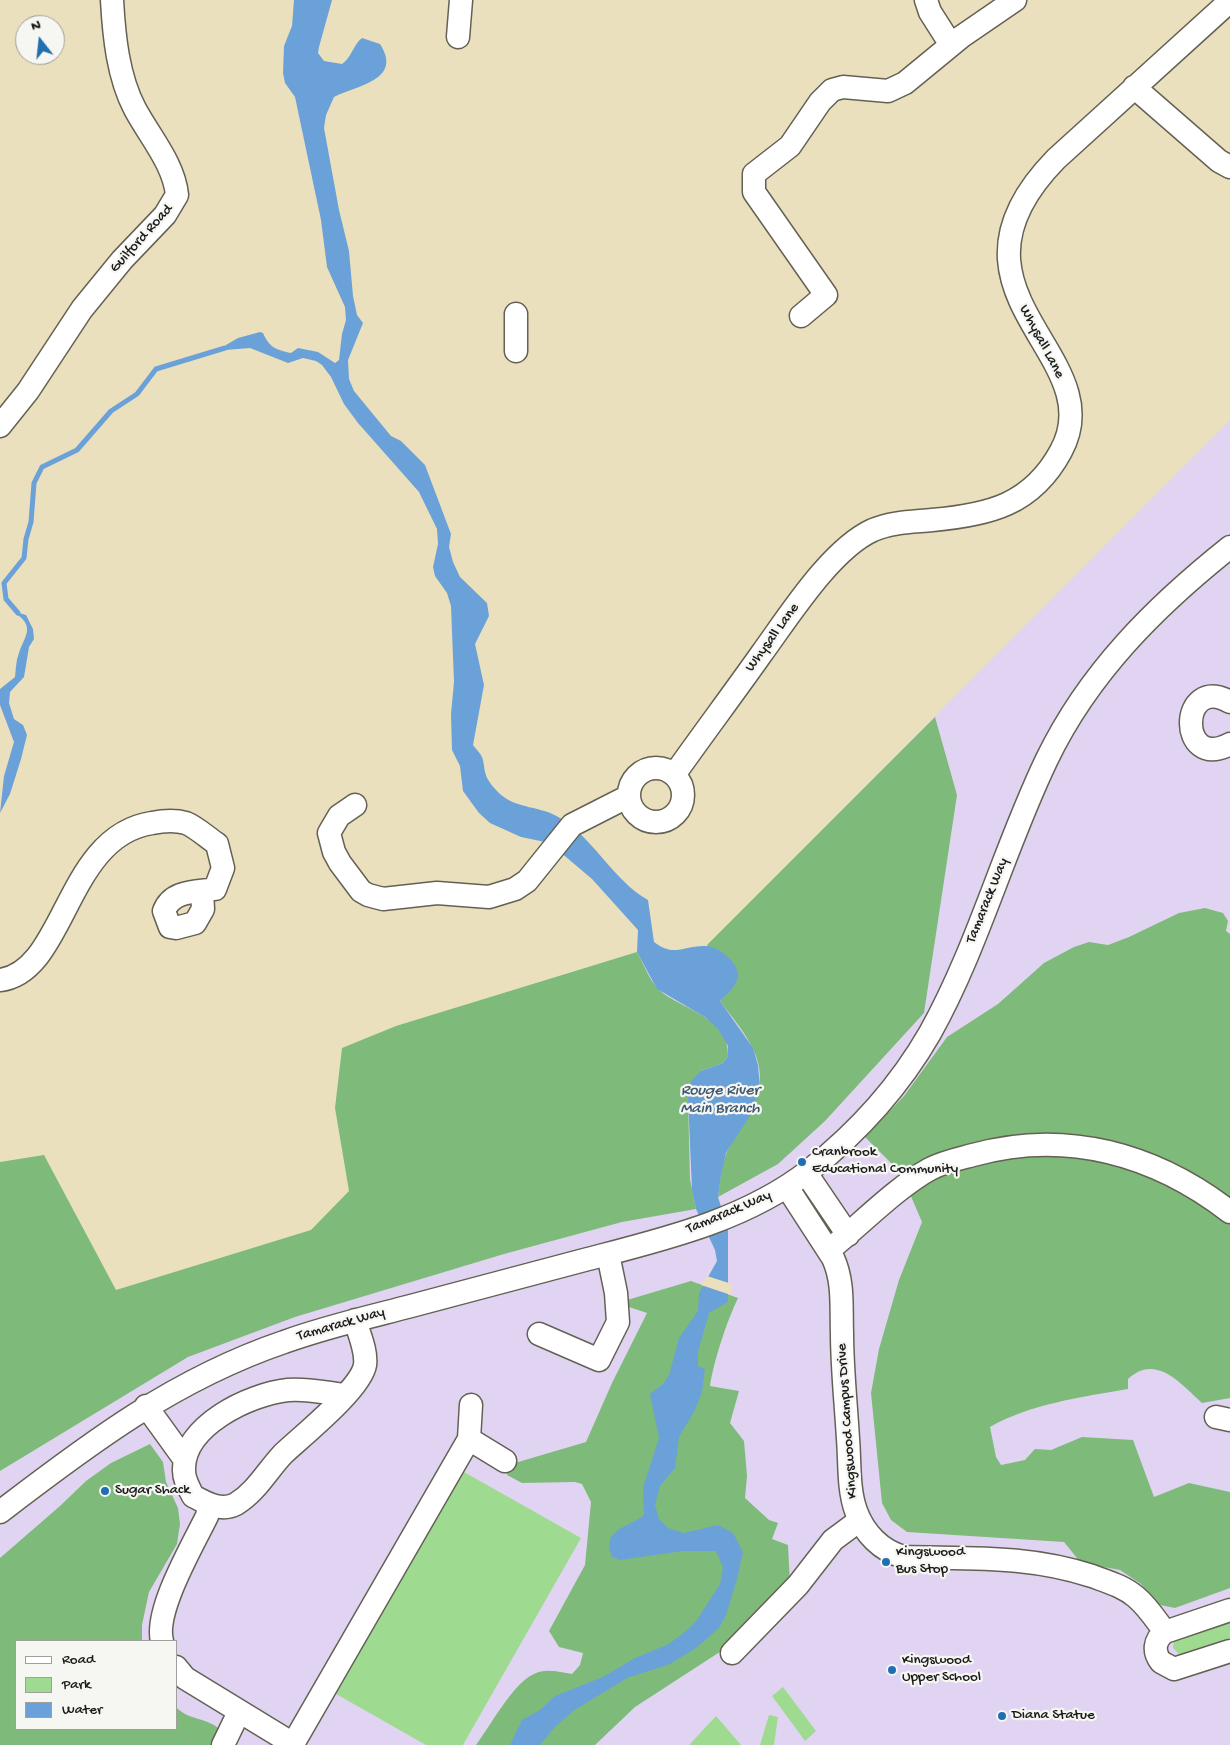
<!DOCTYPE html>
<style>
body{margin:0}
#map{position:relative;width:1230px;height:1745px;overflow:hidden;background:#eae0bd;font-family:"Gochi Hand",sans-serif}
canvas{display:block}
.legend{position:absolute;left:15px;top:1640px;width:162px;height:90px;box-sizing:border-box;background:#f6f6f2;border:1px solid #9f9f9c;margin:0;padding:6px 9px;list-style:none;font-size:15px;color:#1c1c1c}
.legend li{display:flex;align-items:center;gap:10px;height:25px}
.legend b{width:25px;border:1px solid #9f9f9c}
.north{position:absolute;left:15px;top:15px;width:50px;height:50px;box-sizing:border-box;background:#f6f6f2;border:1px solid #9f9f9c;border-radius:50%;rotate:344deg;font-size:14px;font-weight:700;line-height:20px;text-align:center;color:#1c1c1c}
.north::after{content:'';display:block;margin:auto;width:18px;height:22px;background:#1f6fb2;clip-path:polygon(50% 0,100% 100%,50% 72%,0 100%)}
</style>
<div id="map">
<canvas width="1230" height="1745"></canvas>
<ul class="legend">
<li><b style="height:6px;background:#fff"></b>Road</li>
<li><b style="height:14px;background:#9edb90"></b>Park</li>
<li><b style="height:14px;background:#6aa1d8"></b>Water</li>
</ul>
<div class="north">N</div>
</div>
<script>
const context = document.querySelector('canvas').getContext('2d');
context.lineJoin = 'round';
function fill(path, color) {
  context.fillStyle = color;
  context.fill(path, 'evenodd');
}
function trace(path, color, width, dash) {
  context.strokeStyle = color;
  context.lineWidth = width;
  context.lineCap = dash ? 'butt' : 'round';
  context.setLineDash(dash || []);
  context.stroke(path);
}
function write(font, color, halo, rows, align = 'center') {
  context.font = font + ' "Gochi Hand",sans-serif';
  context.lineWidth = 4.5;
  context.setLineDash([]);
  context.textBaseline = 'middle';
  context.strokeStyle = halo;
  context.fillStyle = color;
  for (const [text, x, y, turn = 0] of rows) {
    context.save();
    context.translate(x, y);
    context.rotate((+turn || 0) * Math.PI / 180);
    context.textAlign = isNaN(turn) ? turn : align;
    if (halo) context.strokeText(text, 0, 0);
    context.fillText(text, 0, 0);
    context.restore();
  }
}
const built = new Path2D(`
 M 1230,420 L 1230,1745 L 0,1745 L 0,1396 L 406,1262 L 342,1062 L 707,945 ZM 16,1641 L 176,1641 L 176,1729 L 16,1729 Z`);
const green = new Path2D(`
 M 464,1472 L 581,1538 L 463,1745 L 426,1745 L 336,1694 Z
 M 1230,1618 L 1230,1638 L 1185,1654 L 1179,1654 L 1173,1648 L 1174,1640 Z
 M 783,1687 L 816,1731 L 805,1741 L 772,1696 Z
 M 769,1715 L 778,1717 L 774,1745 L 760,1745 Z
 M 716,1716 L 741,1745 L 689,1745 Z`);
const forest = new Path2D(`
 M 935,717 L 957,795 L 924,1013 L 825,1121 L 778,1164 L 718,1197 C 720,1183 721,1165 727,1152 C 745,1117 773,1090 753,1049 C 745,1032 731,1016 720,1001 L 735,984 L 707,945 Z
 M 1205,908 L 1223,913 L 1228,921 L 1226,931 L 1230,934 L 1230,1398 L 1202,1403 C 1181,1384 1156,1353 1128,1379 L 1128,1389 C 1082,1397 1030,1404 990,1427 L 996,1457 L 1001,1465 L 1025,1460 L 1035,1449 L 1051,1450 L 1082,1437 L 1133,1440 L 1154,1497 L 1189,1483 L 1230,1492 L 1230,1588 L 1175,1608 L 1160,1605 L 1141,1584 L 1120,1570 L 1081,1563 L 1064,1542 L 907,1532 L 891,1520 L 882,1503 L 871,1393 L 879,1349 L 899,1280 L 922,1222 L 901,1173 L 865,1137 L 904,1096 L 947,1037 L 998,1004 L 1044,963 L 1074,947 L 1089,942 L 1108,945 L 1129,937 L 1179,913 Z
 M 637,952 C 645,966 650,984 664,994 C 687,1010 730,1020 728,1056 L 723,1063 L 701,1071 L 688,1098 L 690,1179 L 696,1209 L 622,1222 L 504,1254 L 295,1317 L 188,1357 L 0,1471 L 0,1162 L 44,1155 L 116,1290 L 311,1230 L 349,1191 L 335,1108 L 342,1048 L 396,1026 Z
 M 691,1281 L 738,1298 C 727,1321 714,1360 710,1386 L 739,1391 L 730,1423 L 744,1441 L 747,1476 L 745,1498 L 769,1520 L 778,1523 L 772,1539 L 788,1545 L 790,1584 L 729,1646 L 635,1707 L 595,1745 L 476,1745 C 491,1725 513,1683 534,1674 C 545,1668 560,1672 572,1674 L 580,1665 L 583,1653 L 559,1647 L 549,1631 L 585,1565 L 591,1502 L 582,1484 L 575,1482 L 522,1483 L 507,1475 L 508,1465 L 586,1442 L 612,1383 L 647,1313 L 629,1307 L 627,1300 Z
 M 150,1444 L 163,1462 L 166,1482 L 178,1508 L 180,1524 L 177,1544 L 149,1592 L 142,1625 L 142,1641 L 16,1641 L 16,1729 L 176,1729 L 176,1707 C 189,1721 208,1717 220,1730 L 217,1745 L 0,1745 L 0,1558 L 60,1506 L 86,1481 L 111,1463 Z`);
const water = new Path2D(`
 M 294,0 L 332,0 L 319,47 L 318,53 L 324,61 L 342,64 C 352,57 353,45 362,38 L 380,44 C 403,80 358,85 334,97 L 326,115 L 324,128 L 339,210 L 349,251 L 353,296 L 357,315 L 363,323 L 348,360 L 349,379 L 354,391 L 391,436 L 401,441 L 425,465 L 451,534 L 449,547 L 453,562 L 460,577 L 487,603 L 489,616 L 475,644 L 484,685 L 473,745 C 476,749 480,753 482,757 C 484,762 484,768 485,772 C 487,781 494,788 500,794 C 516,809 542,806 560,818 C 595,840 613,880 648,900 L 654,942 C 674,958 684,945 706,946 C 718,946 739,963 738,976 C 738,985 726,995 720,1001 L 753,1048 L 758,1065 L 760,1088 L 751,1114 L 726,1153 L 721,1175 L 718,1197 L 728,1229 L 728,1302 L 709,1313 L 698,1352 L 698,1366 L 705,1369 L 702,1392 L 695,1410 L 679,1437 L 675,1468 L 660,1486 L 655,1505 L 659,1519 L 668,1528 L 684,1533 L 718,1525 L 733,1533 L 743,1552 L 737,1579 L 726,1615 L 719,1628 L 696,1648 L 670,1664 L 627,1678 L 573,1711 L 555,1727 L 540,1745 L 510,1745 L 522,1720 L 540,1710 L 555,1696 L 603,1677 L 635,1658 L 669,1644 L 686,1631 L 697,1620 L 720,1584 L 723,1567 L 716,1551 L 683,1551 L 620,1560 L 612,1557 C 600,1529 630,1527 644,1515 L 643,1488 L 659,1438 L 650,1394 L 663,1384 L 669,1375 L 679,1338 L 698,1311 L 699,1293 L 717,1261 L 715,1250 L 696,1209 L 692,1190 L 688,1098 L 691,1081 L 701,1071 L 723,1063 L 728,1056 L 728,1046 L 718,1029 L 705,1017 L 657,989 L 637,952 L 638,930 L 592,879 L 559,851 L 550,843 L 521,837 L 490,823 L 479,813 L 463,791 L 460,766 L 452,750 L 451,714 L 454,682 L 451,606 L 447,593 L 435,576 L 433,567 L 438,544 L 437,529 L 419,492 L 358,423 L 344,404 L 331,377 L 322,365 L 316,361 L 303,358 L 288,363 L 250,348 L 225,350 L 226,345 L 238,338 L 260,332 L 263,333 C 269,347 276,350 291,353 L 298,348 L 318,352 L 335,363 L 339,360 L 342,334 L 346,320 L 345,307 L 327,267 L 321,220 L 295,97 L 285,83 L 283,73 L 284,46 L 292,26 Z
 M 19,613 L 26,615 L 33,629 L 34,639 L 29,647 L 24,677 L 10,692 L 9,703 L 14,719 L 23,725 L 27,735 L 21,759 L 10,794 L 0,813 L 4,776 L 14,742 L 0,705 L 0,689 L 15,677 C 16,668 16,661 19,653 C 24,637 35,628 18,615 Z`);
const pier = new Path2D(`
 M 707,1276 L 732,1284 L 731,1295 L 701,1285 Z`);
const stream = new Path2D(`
 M 18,613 L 6,599 L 4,583 L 24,558 L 26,539 L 31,522 L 34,483 L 42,467 L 77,450 L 111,411 L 137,394 L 156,369 L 225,348`);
const minor = new Path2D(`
 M 926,0 L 930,12 L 951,45
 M 458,37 L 461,0
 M 1134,87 L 1219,161 L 1230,167
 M 516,314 L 516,351
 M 801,316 L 826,295 L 754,192 L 754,174 L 790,146 L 820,102 L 832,90 L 843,87 L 888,91 L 905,83 L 961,37 L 1015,0
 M 0,426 L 28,391 L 82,309 L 122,260 L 165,215 L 177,195 C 174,164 150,137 135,109 C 118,77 114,36 112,0
 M 1230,702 C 1179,673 1177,772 1230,744
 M629 795a27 27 0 1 1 54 0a27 27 0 1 1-54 0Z
 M 674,775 C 703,734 733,694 762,653 C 789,616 831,549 873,530 C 892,522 912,522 932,520 C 989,515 1032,505 1061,451 C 1114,354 925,293 1056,159 L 1230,1
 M 355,805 L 339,816 L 329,833 L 334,852 L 340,863 L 361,891 L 368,895 L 383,899 L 437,893 L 489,897 L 515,889 L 527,881 L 572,825 L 629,796
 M 0,980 C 66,972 65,836 152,823 C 162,821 175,820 186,823 C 196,827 208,838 217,844 L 223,868 L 215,889 C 196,892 172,890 164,911 L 170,927 L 176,928 L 195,923 L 203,909 L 202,891
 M 806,1173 L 848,1235
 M 787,1187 L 833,1258 C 844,1282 841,1307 842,1333 C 842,1368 846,1404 848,1439 C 850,1463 848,1489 856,1511 C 864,1533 881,1551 904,1557 C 970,1559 1028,1555 1092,1576 C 1108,1582 1123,1586 1136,1597 C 1148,1607 1156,1620 1165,1632
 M 829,1250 C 859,1226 897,1187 930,1169 C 943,1162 958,1159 973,1155 C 1066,1129 1155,1154 1230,1212
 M 539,1334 L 599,1360 L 618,1322 L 616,1293 L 608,1254
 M 345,1395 C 326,1393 306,1388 288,1390 C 250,1394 182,1426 184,1471 C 184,1480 189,1488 193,1496 C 206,1503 221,1512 236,1504 C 256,1492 267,1471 283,1454 C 302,1436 361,1389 365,1365 C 367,1351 359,1334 355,1320
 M 146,1406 L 185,1460
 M 1216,1417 L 1230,1420
 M 469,1439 L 505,1461
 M 0,1512 C 90,1443 175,1379 284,1342 C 325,1327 369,1317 411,1306 C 470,1290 529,1275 588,1259 C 665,1239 746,1220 810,1170 C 858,1132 899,1087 930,1033 C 978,947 1004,848 1047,759 C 1089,672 1156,606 1230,547
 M 1230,1610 L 1165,1632 C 1154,1640 1153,1652 1161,1662 L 1174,1669 L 1230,1651
 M 162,1641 C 154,1611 193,1545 207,1516 L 209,1505
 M 732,1653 L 798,1585 L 833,1540 L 860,1520
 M 176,1667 L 185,1678 L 293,1744 L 469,1439 L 471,1405
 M 223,1745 L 239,1712`);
const markers = [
 [802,1162,5,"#1f6fb2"],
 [105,1491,5,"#1f6fb2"],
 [886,1562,5,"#1f6fb2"],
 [892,1670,5,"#1f6fb2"],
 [1002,1716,5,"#1f6fb2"]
];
const streetNames = [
 ["Guilford Road",142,239,-48],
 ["Whysall Lane",1041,342,62],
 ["Whysall Lane",773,638,-54],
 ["Tamarack Way",988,901,-68],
 ["Tamarack Way",729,1213,-23],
 ["Tamarack Way",341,1325,-16],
 ["Kingswood Campus Drive",848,1421,-94]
];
const poiNames = [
 ["Cranbrook",812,1153],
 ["Educational Community",812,1170],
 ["Sugar Shack",115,1491],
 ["Kingswood",896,1553],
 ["Bus Stop",896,1570],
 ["Kingswood",902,1661],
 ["Upper School",902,1678],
 ["Diana Statue",1012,1716]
];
const waterNames = [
 ["Rouge River",720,1092],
 ["Main Branch",720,1110]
];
fill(built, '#e1d4f3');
fill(green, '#9edb90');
fill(forest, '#7ebb7a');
fill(water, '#6aa1d8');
fill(pier, '#eae0bd');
trace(stream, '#6aa1d8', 5);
trace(minor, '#646154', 25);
trace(minor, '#fff', 22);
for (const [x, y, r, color] of markers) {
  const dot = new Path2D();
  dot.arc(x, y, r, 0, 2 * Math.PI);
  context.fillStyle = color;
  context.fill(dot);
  trace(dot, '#f6f6f2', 2);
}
write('15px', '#1c1c1c', '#f6f6f2', streetNames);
write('15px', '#1c1c1c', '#f6f6f2', poiNames, 'left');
write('italic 16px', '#3f5871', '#f6f6f2', waterNames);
</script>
